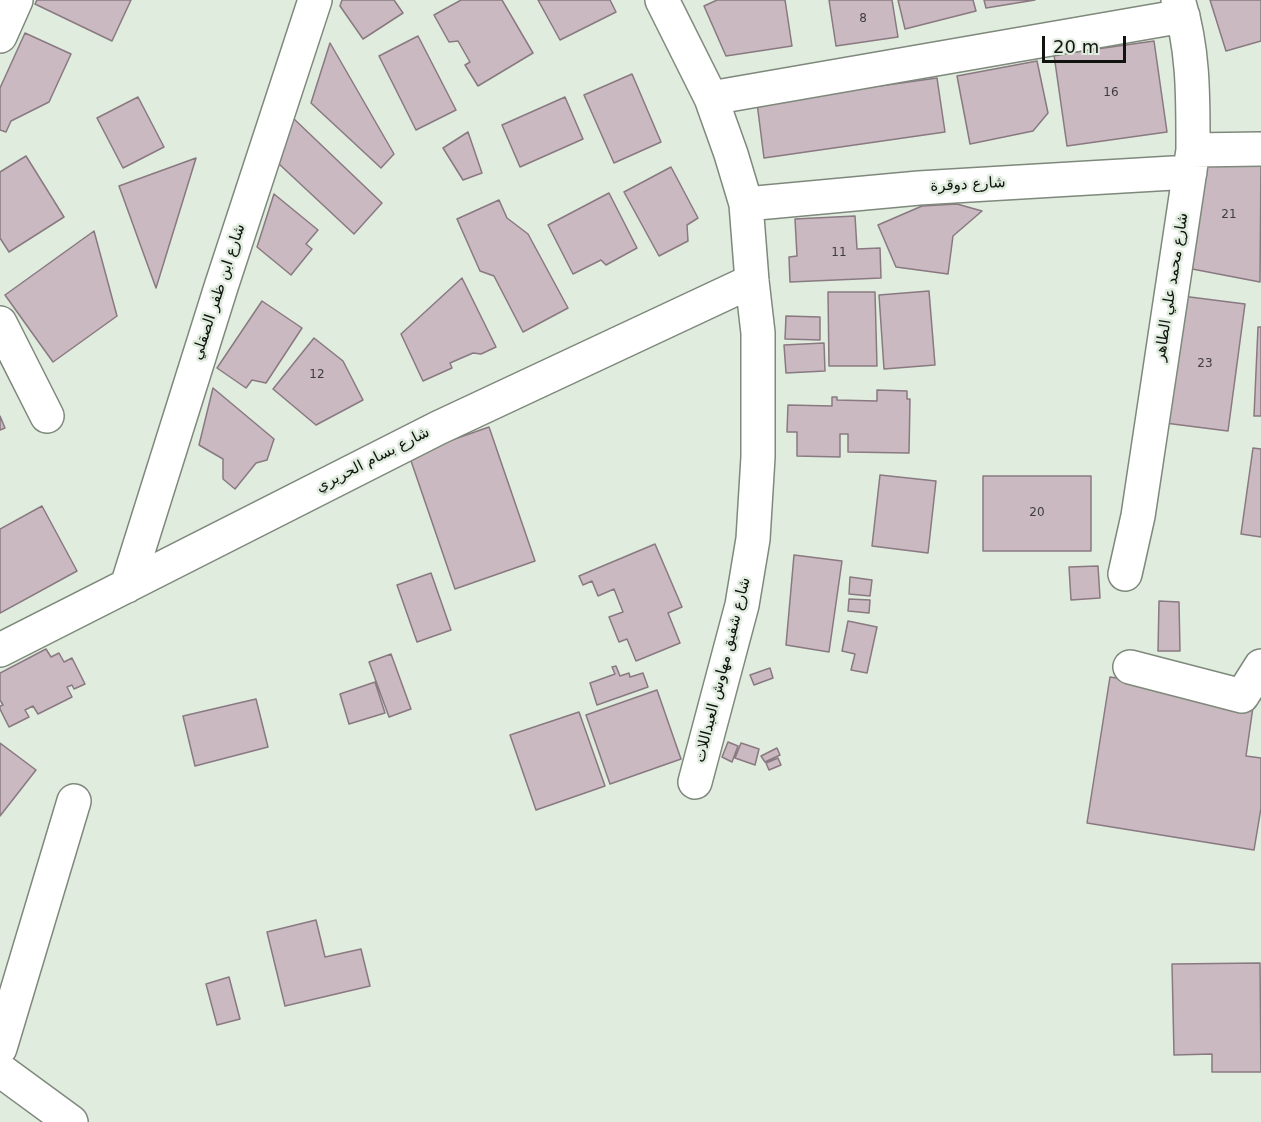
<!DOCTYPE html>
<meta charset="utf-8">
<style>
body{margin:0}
#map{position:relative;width:1261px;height:1122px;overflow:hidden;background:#e0ecde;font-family:"DejaVu Sans",sans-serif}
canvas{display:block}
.scale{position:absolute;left:1042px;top:36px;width:84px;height:27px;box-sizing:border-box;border:3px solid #10140f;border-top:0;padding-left:8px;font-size:18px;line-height:21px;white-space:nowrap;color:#10140f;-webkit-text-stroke:4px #e0ecde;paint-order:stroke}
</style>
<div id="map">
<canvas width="1261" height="1122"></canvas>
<div class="scale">20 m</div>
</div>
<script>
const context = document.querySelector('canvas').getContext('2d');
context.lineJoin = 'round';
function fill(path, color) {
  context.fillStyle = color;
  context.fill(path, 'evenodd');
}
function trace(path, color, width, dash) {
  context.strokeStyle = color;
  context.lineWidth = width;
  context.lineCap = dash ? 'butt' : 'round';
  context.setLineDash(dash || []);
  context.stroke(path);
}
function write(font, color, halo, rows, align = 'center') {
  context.font = font + ' "DejaVu Sans","Noto Sans Arabic",sans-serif';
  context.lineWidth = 5;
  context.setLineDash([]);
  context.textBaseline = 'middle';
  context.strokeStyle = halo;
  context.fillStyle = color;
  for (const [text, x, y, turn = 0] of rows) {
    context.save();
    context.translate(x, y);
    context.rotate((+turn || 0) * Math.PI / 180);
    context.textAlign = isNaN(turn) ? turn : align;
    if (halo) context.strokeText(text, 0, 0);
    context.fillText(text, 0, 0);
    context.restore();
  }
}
const building = new Path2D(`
 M 37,0 L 131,0 L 112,41 L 35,4 Z
 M 342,0 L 394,0 L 403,13 L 363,39 L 340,6 Z
 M 461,0 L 502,0 L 533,53 L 478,86 L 465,65 L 470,62 L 458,41 L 449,42 L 434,15 Z
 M 538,0 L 610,0 L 616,12 L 560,40 Z
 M 717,0 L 785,0 L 792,46 L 726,56 L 704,6 Z
 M 829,0 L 892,0 L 898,37 L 836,46 Z
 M 898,0 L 973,0 L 976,11 L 905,29 Z
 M 984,0 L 1035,0 L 986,8 Z
 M 1210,0 L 1261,0 L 1261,41 L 1226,51 Z
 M 25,33 L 71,54 L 49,102 L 11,121 L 6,132 L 0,130 L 0,88 Z
 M 418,36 L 456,110 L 416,130 L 379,56 Z
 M 1154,41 L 1167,132 L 1067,146 L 1054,55 Z
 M 330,43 L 394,154 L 381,168 L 311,103 Z
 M 1037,61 L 1048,113 L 1033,131 L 970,144 L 957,76 Z
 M 632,74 L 661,142 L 614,163 L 584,95 Z
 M 937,78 L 945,132 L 764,158 L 757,103 Z
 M 138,97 L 164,147 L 123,168 L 97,118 Z
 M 565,97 L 583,139 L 520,167 L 502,125 Z
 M 293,118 L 382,203 L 354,234 L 278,163 Z
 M 468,132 L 482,173 L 463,180 L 443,148 Z
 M 1208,152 L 1261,161 L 1260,282 L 1187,268 Z
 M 26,156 L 64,217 L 9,252 L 0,238 L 0,172 Z
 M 196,158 L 156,288 L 119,186 Z
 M 671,167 L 698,218 L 687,225 L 688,241 L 659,256 L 624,192 Z
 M 609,193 L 637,248 L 606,265 L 601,260 L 573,274 L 548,225 Z
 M 274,194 L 318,230 L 306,244 L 312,249 L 291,275 L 257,247 Z
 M 499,200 L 507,218 L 528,234 L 568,308 L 523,332 L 494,276 L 480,271 L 457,219 Z
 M 957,204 L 982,211 L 953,236 L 948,274 L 896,267 L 878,225 L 922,206 Z
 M 855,216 L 857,249 L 880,248 L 881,278 L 790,282 L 789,257 L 797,256 L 795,219 Z
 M 94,231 L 117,316 L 53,362 L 5,295 Z
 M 462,278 L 496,347 L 481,354 L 473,353 L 450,363 L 452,368 L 423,381 L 401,334 Z
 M 929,291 L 935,365 L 884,369 L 879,295 Z
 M 828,292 L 875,292 L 877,366 L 829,366 Z
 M 1182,296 L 1245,304 L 1228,431 L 1165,423 Z
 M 262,301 L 302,328 L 266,383 L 252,380 L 246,388 L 217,368 Z
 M 786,316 L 820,317 L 820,340 L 785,339 Z
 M 1258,327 L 1261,327 L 1261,416 L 1254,416 Z
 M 314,338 L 343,361 L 363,400 L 316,425 L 273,389 Z
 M 824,343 L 825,371 L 786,373 L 784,345 Z
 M 213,388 L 274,439 L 267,460 L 256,463 L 235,489 L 223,479 L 223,459 L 199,445 Z
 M 877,390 L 907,391 L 907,399 L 910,399 L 909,453 L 848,452 L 848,434 L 840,434 L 840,457 L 797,456 L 797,432 L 787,432 L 788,405 L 832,406 L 832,397 L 837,397 L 837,400 L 877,401 Z
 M 0,416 L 5,428 L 0,430 Z
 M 489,427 L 535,561 L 455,589 L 409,455 Z
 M 1253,448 L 1261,449 L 1261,537 L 1241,534 Z
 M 880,475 L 936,481 L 928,553 L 872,546 Z
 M 983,476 L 1091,476 L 1091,551 L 983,551 Z
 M 42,506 L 77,571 L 0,613 L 0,529 Z
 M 655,544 L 682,607 L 668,613 L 680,643 L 636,661 L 627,639 L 619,642 L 609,617 L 623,612 L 614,589 L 598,596 L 592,581 L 583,585 L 579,576 Z
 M 794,555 L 842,561 L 829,652 L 786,645 Z
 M 1098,566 L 1100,598 L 1071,600 L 1069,567 Z
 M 431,573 L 451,630 L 417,642 L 397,585 Z
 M 850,577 L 872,580 L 870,596 L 849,594 Z
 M 849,599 L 870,600 L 869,613 L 848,611 Z
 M 1159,601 L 1179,602 L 1180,651 L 1158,651 Z
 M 848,621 L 877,627 L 867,673 L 851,670 L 855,654 L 842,651 Z
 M 46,649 L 51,657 L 59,653 L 64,662 L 72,658 L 85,684 L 74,689 L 72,685 L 67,687 L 72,697 L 38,714 L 33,706 L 25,710 L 29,717 L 9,727 L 0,709 L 0,706 L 3,705 L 0,700 L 0,673 Z
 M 391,654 L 411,709 L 389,717 L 369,662 Z
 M 616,666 L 620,676 L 629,673 L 630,677 L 643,673 L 648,687 L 597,705 L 590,683 L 615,674 L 612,667 Z
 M 770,668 L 773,678 L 754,685 L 750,675 Z
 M 1110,677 L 1254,700 L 1246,756 L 1261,758 L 1261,808 L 1254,850 L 1087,823 Z
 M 375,682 L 385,713 L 349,724 L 340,694 Z
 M 657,690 L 681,759 L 610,784 L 586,715 Z
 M 256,699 L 268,747 L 195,766 L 183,716 Z
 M 579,712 L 605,786 L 536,810 L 510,735 Z
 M 728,742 L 738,746 L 732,762 L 722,757 Z
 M 0,743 L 36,770 L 0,816 Z
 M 741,743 L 759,749 L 755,765 L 735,758 Z
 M 777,748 L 780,755 L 765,762 L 761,756 Z
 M 778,758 L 781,765 L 769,770 L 766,763 Z
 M 316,920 L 325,957 L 361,949 L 370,986 L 285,1006 L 267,932 Z
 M 1260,963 L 1261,1072 L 1212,1072 L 1212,1054 L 1174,1055 L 1172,964 Z
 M 229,977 L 240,1019 L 217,1025 L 206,984 Z`);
const minor = new Path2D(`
 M 662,0 L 711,98 L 731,154 L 746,204 L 752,281 L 758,333 L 758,457 L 753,539 L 742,605 L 695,782
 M 0,36 L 16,0
 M 711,98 L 1183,16
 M 1193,150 L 1261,149
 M 746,204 L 919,188 L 1190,172
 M 0,323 L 47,416
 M 1125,574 L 1138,516 L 1193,150 C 1193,100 1194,48 1178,0
 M 127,586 L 221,287 L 315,0
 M 0,650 L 438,428 L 752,281
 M 1130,667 L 1242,696 L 1261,666
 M 0,1048 L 74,801
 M 0,1070 L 71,1122`);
const numberNames = [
 ["8",863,19],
 ["16",1111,93],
 ["21",1229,215],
 ["11",839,253],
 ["23",1205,364],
 ["12",317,375],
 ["20",1037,513]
];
const streetNames = [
 ["شارع دوقرة",968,185,-3],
 ["شارع محمد علي الطاهر",1172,287,-81],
 ["شارع ابن ظفر الصقلي",219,292,-72],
 ["شارع بسام الحريري",373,460,-27],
 ["شارع شفيق مهاوش العبداللات",723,670,-76]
];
fill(building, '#cab9c1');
trace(building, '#897981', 1.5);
trace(minor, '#7e897c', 36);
trace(minor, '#fff', 33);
write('12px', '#3e3d3c', null, numberNames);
write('15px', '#10140f', '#e0ecde', streetNames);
</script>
